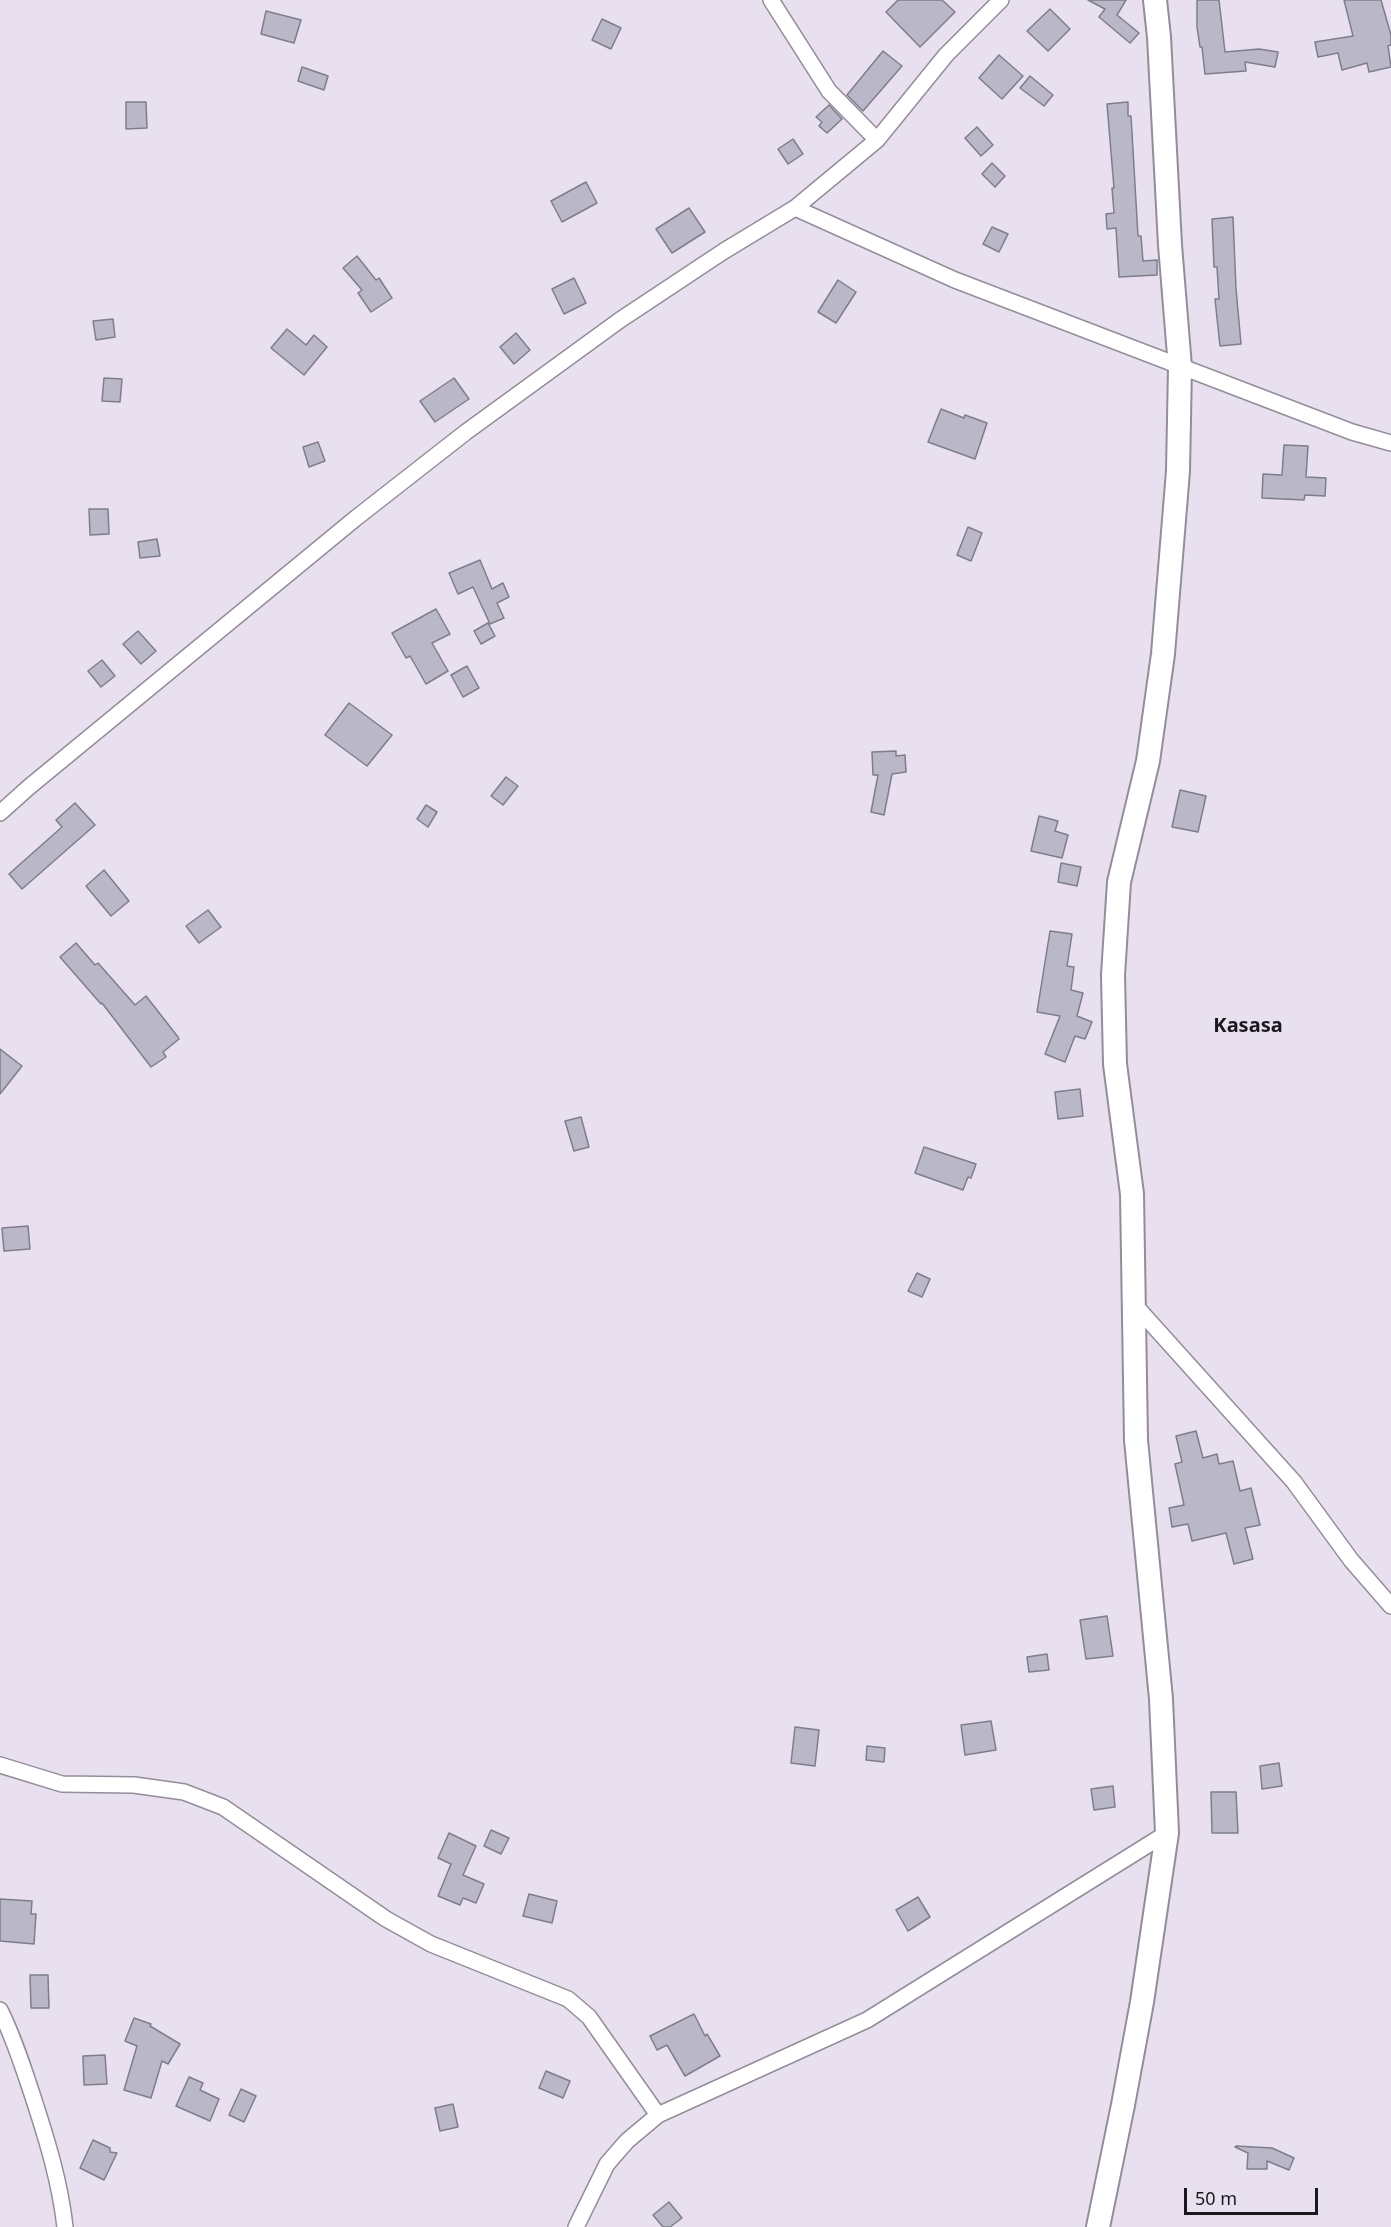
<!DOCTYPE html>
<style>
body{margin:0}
#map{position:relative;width:1391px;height:2227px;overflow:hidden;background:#e8e0ef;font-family:"Noto Sans",sans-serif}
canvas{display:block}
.scale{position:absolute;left:1184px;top:2188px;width:134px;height:27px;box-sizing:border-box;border:3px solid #1a171d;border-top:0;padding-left:8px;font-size:18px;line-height:21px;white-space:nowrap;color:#1a171d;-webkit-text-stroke:4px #e8e0ef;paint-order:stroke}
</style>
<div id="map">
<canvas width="1391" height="2227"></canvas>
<div class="scale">50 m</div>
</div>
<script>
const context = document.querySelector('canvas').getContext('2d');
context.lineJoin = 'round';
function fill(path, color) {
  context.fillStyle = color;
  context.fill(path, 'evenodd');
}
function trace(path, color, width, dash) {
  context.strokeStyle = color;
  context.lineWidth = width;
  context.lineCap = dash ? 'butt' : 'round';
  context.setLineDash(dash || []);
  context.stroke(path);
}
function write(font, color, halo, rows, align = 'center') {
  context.font = font + ' "Noto Sans",sans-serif';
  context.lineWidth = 5;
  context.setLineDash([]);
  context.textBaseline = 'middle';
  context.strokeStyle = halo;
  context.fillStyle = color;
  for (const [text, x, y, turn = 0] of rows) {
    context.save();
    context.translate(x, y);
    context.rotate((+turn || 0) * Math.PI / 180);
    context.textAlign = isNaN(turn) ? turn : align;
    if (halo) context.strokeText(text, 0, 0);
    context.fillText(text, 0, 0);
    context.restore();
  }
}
const building = new Path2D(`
 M 898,0 L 942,0 L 955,12 L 920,47 L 886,12 Z
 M 1088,0 L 1126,0 L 1117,15 L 1139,33 L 1130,43 L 1099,17 L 1105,9 Z
 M 1197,0 L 1219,0 L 1225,52 L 1259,49 L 1278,52 L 1275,67 L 1245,62 L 1246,71 L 1205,74 L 1202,47 L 1200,47 L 1197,27 Z
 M 1344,0 L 1381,0 L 1391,35 L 1391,45 L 1388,46 L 1391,67 L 1369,72 L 1367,63 L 1342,70 L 1338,53 L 1318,57 L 1315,42 L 1353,36 Z
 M 1050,9 L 1070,29 L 1048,51 L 1027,31 Z
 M 266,11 L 301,20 L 294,43 L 261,34 Z
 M 602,19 L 621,28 L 611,49 L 592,40 Z
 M 883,51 L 902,66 L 863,111 L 847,95 Z
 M 999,55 L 1023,76 L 1002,99 L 979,78 Z
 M 302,67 L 328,76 L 324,90 L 298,81 Z
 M 1030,76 L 1053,95 L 1044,106 L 1020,88 Z
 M 126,102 L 146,102 L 147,128 L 126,129 Z
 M 1128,102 L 1128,116 L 1131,116 L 1138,236 L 1141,236 L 1143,261 L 1157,260 L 1157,275 L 1119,277 L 1116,228 L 1107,229 L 1106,214 L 1114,213 L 1112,188 L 1114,188 L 1107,104 Z
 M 829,105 L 842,119 L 827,133 L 819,126 L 822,122 L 816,117 Z
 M 977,127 L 993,145 L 981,156 L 965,138 Z
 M 793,139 L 803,154 L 788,164 L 778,149 Z
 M 992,163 L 1005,176 L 995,187 L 982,174 Z
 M 586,182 L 597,203 L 562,222 L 551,201 Z
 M 689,208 L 705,232 L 672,253 L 656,229 Z
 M 1233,217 L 1236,289 L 1241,344 L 1220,346 L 1215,299 L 1219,299 L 1217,267 L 1214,267 L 1212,219 Z
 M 992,227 L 1008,234 L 999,252 L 983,244 Z
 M 357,256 L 376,280 L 379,278 L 392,298 L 371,312 L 358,293 L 362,290 L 343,268 Z
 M 574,278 L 586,303 L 564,314 L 552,289 Z
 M 838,280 L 856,292 L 836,323 L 818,312 Z
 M 113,319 L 115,337 L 96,340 L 93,321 Z
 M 287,329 L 306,345 L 314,335 L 327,347 L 304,375 L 271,348 Z
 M 516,333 L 530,350 L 514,364 L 500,347 Z
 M 104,378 L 122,379 L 120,402 L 102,401 Z
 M 454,378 L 469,399 L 435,422 L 420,401 Z
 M 941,409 L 964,418 L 965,415 L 987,423 L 975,459 L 928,442 Z
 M 318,442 L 325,461 L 309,467 L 303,447 Z
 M 1284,445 L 1308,446 L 1306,477 L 1326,478 L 1325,496 L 1305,495 L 1304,500 L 1262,498 L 1263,474 L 1282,475 Z
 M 89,509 L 108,509 L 109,534 L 90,535 Z
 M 968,527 L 982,533 L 971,561 L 957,555 Z
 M 157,539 L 160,556 L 140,558 L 138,542 Z
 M 480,560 L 492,589 L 503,583 L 509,597 L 497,603 L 504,618 L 490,624 L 473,587 L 458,594 L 449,573 Z
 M 436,609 L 450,634 L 432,643 L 448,671 L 426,684 L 410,656 L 406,658 L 392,633 Z
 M 488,623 L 495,636 L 481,644 L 474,631 Z
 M 138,631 L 156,651 L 141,664 L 123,644 Z
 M 102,660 L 115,676 L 101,687 L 88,671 Z
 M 467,666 L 479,688 L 463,697 L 451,675 Z
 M 349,703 L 392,735 L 367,766 L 325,735 Z
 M 896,751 L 896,756 L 905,755 L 906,772 L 892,774 L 884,815 L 871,812 L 878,775 L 873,775 L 872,752 Z
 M 506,777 L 518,786 L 503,805 L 491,796 Z
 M 1180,790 L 1206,796 L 1198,832 L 1172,827 Z
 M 75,803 L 95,825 L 22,889 L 9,874 L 62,827 L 56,820 Z
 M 426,805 L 437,812 L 428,827 L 417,819 Z
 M 1039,816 L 1058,821 L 1055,831 L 1068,835 L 1062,858 L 1031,851 Z
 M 1061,863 L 1081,867 L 1077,886 L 1058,882 Z
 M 104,870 L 129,901 L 111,916 L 86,886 Z
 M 208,910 L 221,927 L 199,943 L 186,926 Z
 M 1050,931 L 1072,934 L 1067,966 L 1074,967 L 1071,990 L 1083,993 L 1077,1016 L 1092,1022 L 1085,1039 L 1075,1036 L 1065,1062 L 1045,1054 L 1060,1016 L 1037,1012 Z
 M 76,943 L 95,965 L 98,963 L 135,1005 L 146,996 L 178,1037 L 179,1039 L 163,1052 L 166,1057 L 151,1067 L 102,1003 L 101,1004 L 60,957 Z
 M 0,1049 L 22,1066 L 0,1094 Z
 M 1080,1089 L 1083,1116 L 1058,1119 L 1055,1092 Z
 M 581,1117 L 589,1147 L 574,1151 L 565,1121 Z
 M 924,1147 L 976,1164 L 971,1178 L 968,1177 L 963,1190 L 915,1173 Z
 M 28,1226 L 30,1249 L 4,1251 L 2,1228 Z
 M 917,1273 L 930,1279 L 922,1297 L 908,1291 Z
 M 1196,1431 L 1203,1458 L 1217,1454 L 1219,1464 L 1233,1461 L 1240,1491 L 1251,1488 L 1260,1525 L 1245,1528 L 1253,1559 L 1234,1564 L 1226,1533 L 1192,1541 L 1188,1524 L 1172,1527 L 1169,1508 L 1184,1505 L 1175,1464 L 1182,1462 L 1176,1436 Z
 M 1107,1616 L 1113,1656 L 1086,1659 L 1080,1620 Z
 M 1047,1654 L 1049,1670 L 1029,1672 L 1027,1657 Z
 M 991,1721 L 996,1750 L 965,1755 L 961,1725 Z
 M 795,1727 L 819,1730 L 815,1766 L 791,1763 Z
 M 867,1746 L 885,1748 L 884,1762 L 866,1760 Z
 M 1279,1763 L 1282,1786 L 1262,1789 L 1260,1766 Z
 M 1113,1786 L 1115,1807 L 1094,1810 L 1091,1789 Z
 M 1211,1792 L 1236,1792 L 1238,1833 L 1212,1833 Z
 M 491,1830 L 509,1838 L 501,1854 L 484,1846 Z
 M 449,1833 L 476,1846 L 463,1875 L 484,1884 L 476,1903 L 463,1898 L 460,1905 L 438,1896 L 451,1864 L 438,1858 Z
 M 529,1894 L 557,1901 L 552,1923 L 523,1916 Z
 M 918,1897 L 930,1917 L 908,1931 L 896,1910 Z
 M 0,1899 L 32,1901 L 31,1914 L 36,1914 L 34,1944 L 0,1941 Z
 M 30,1975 L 48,1975 L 49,2008 L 31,2008 Z
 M 694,2014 L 705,2036 L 707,2034 L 720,2056 L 685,2076 L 667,2045 L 657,2050 L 650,2036 Z
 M 134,2018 L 151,2024 L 150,2026 L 180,2044 L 168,2064 L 162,2061 L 151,2098 L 124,2090 L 137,2046 L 125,2041 Z
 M 105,2055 L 107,2084 L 84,2085 L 83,2056 Z
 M 546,2071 L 570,2081 L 563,2098 L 539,2088 Z
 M 189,2077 L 203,2083 L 200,2090 L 219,2099 L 210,2121 L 176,2106 Z
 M 241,2089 L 256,2096 L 244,2122 L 229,2115 Z
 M 453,2104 L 458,2127 L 440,2131 L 435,2108 Z
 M 93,2140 L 110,2148 L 110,2152 L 117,2153 L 104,2180 L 80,2168 Z
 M 1236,2146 L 1272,2148 L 1294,2158 L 1289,2170 L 1267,2161 L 1267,2169 L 1247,2169 L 1248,2153 L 1235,2147 Z
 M 669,2202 L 682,2218 L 670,2227 L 663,2227 L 653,2215 Z`);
const street = new Path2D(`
 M 771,0 L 829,91 L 877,140
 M 795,208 L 955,280 L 1352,432 L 1391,443
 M 0,813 L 29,787 L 356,518 L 466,432 L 620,320 L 724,251 L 795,208 L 877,140 L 946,55 L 1001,0
 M 1133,1303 L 1294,1482 L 1351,1560 L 1391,1606
 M 0,1765 L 62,1784 L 134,1785 L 184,1792 L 223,1807 L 386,1919 L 431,1944 L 568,1999 L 589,2017 L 658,2115
 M 0,2010 C 14,2038 23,2067 33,2097 C 47,2140 60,2182 65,2227
 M 576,2227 L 607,2164 L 627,2141 L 658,2115 L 867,2020 L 1167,1833`);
const secondary = new Path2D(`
 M 1098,2227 L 1123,2105 L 1142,2002 L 1167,1833 L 1161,1699 L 1136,1440 L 1132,1194 L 1115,1064 L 1113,975 L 1119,882 L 1148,761 L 1163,654 L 1178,471 L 1180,367 L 1170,245 L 1159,37 L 1155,0`);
const quarterNames = [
 ["Kasasa",1248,1026]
];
fill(building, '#bab8c8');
trace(building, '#7f7d8c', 1.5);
trace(street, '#948c9a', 18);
trace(secondary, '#948c9a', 26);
trace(street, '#fff', 15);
trace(secondary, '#fff', 22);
write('bold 20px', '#1a171d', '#e8e0ef', quarterNames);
</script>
